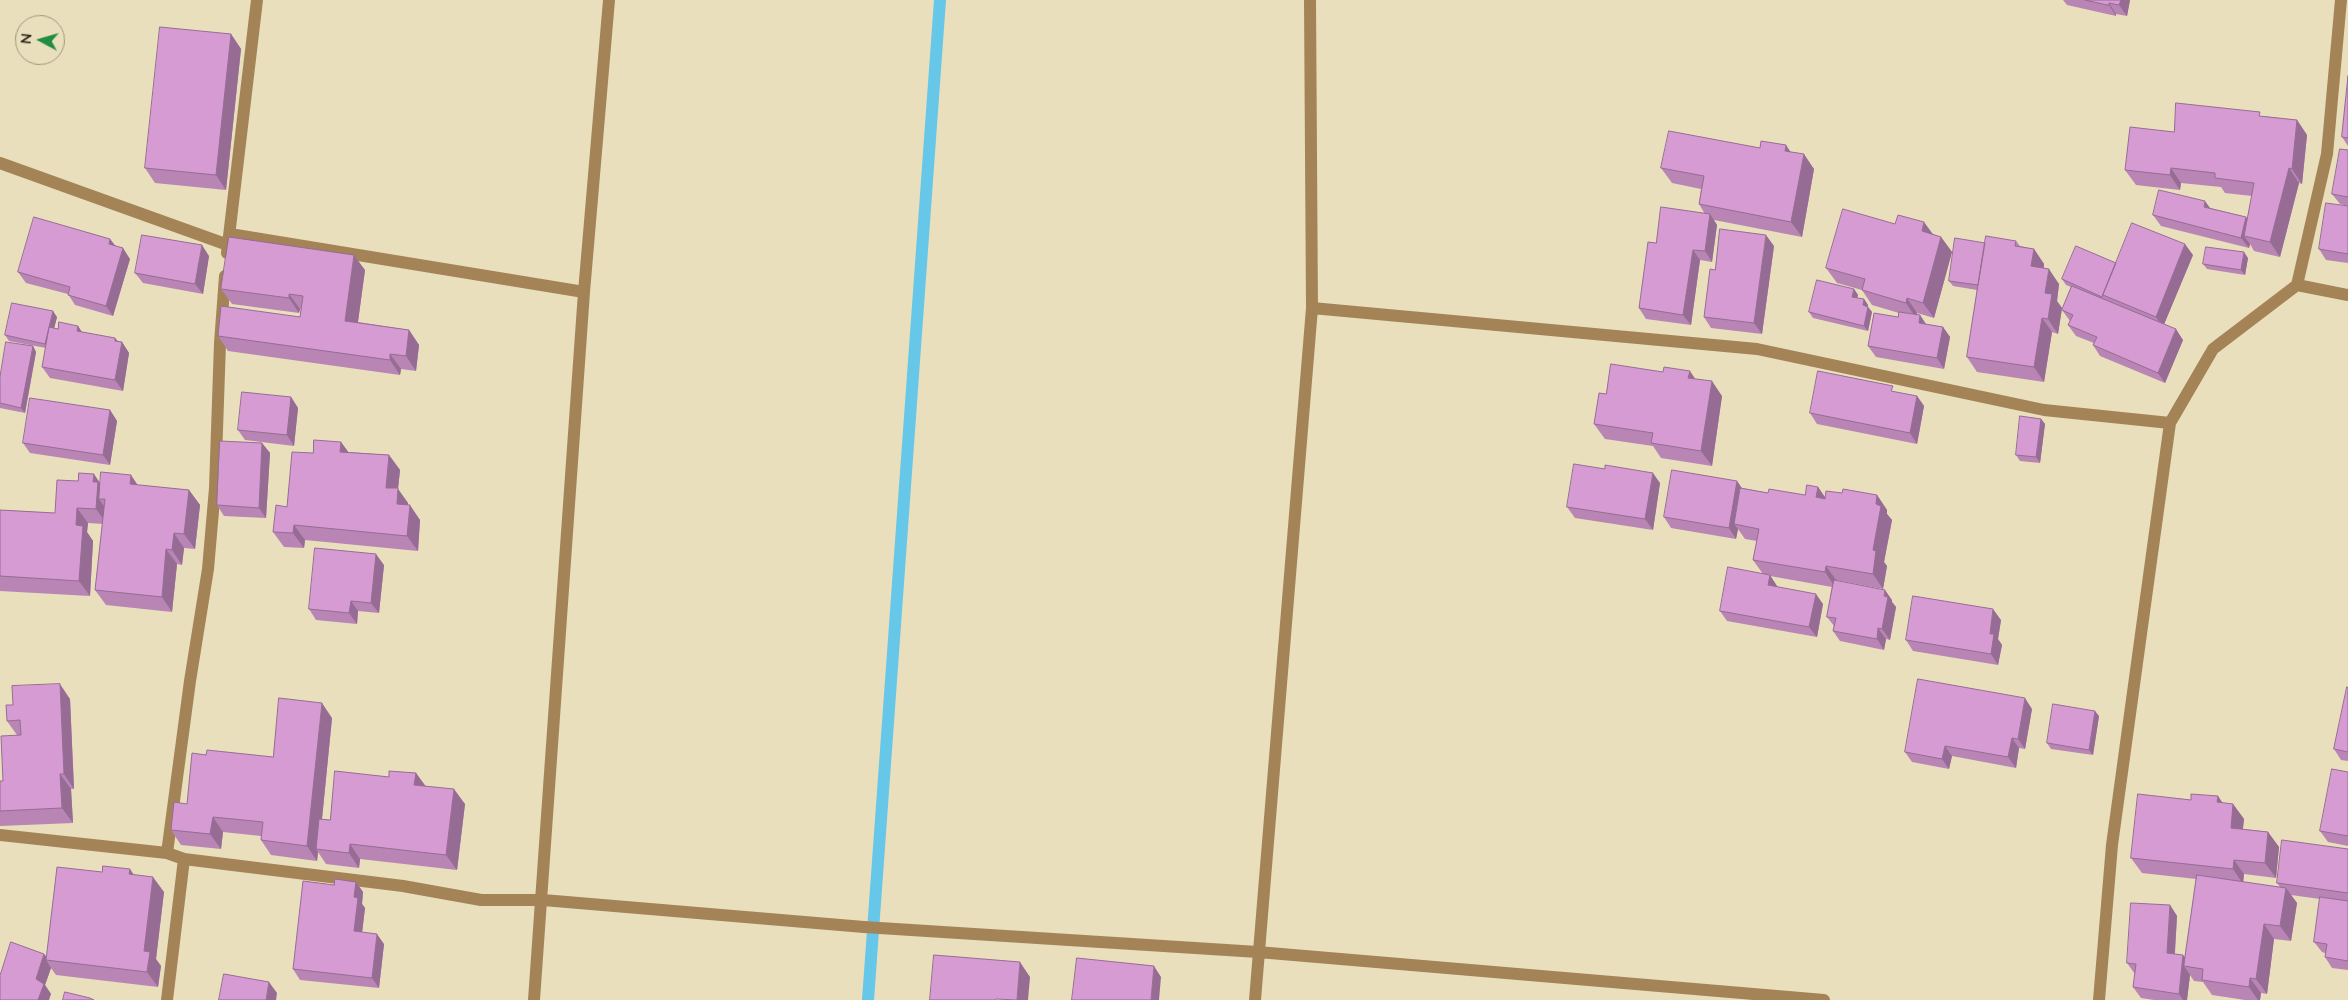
<!DOCTYPE html>
<style>
body{margin:0}
#map{position:relative;width:2348px;height:1000px;overflow:hidden;background:#e9dfbd;font-family:Lato,sans-serif}
canvas{display:block}
.north{position:absolute;left:15px;top:15px;width:50px;height:50px;box-sizing:border-box;background:#e9dfbd;border:1px solid #9f977d;border-radius:50%;rotate:276deg;font-size:14px;font-weight:700;line-height:20px;text-align:center;color:#2f2b1e}
.north::after{content:'';display:block;margin:auto;width:18px;height:22px;background:#228c43;clip-path:polygon(50% 0,100% 100%,50% 72%,0 100%)}
</style>
<div id="map">
<canvas width="2348" height="1000"></canvas>
<div class="north">N</div>
</div>
<script>
const context = document.querySelector('canvas').getContext('2d');
context.lineJoin = 'round';
function trace(path, color, width, dash) {
  context.strokeStyle = color;
  context.lineWidth = width;
  context.lineCap = dash ? 'butt' : 'round';
  context.setLineDash(dash || []);
  context.stroke(path);
}
function fill(path, color) {
  context.fillStyle = color;
  context.fill(path, 'evenodd');
}
const stream = new Path2D(`
 M 868,1000 L 940,0`);
const minor = new Path2D(`
 M 0,163 L 228,245
 M 230,234 L 584,292
 M 227,253 L 257,0
 M 2297,285 L 2348,295
 M 1312,308 L 1757,349 L 2044,410 L 2170,423
 M 0,835 L 167,853 L 184,859 L 403,886 L 481,900 L 543,900 L 864,927 L 1258,952 L 1824,1000
 M 167,853 L 190,681 L 208,569 L 215,488 L 220,343 L 225,276
 M 167,1000 L 184,859
 M 534,1000 L 584,292 L 609,0
 M 1255,1000 L 1312,308 L 1310,0
 M 2099,1000 L 2112,845 L 2170,423 L 2213,349 L 2297,285 L 2327,154 L 2341,0`);
const wall = new Path2D(`
 M 2063,0 L 2130,0 L 2127,16 L 2116,14 L 2116,16 L 2067,5 Z
 M 231,34 L 241,49 L 226,190 L 155,183 L 145,168 Z
 M 2348,76 L 2348,146 L 2342,137 Z
 M 2263,116 L 2297,120 L 2307,135 L 2302,184 L 2299,183 L 2280,257 L 2254,251 L 2250,244 L 2249,248 L 2161,226 L 2153,215 L 2210,208 L 2246,217 L 2247,219 L 2252,196 L 2225,193 L 2221,187 L 2181,183 L 2180,190 L 2136,185 L 2125,170 L 2174,132 Z
 M 1760,148 L 1791,152 L 1814,169 L 1802,237 L 1714,220 L 1717,225 L 1712,262 L 1700,260 L 1691,325 L 1646,319 L 1639,308 L 1656,243 L 1705,214 L 1699,204 L 1701,189 L 1672,183 L 1661,168 Z
 M 2348,150 L 2348,206 L 2340,204 L 2332,194 Z
 M 2348,206 L 2348,263 L 2326,260 L 2319,249 Z
 M 1932,234 L 1941,237 L 1952,252 L 1934,318 L 1917,313 L 1917,315 L 1920,315 L 1926,324 L 1943,327 L 1950,337 L 1944,369 L 1876,357 L 1868,346 L 1898,317 L 1899,313 L 1872,305 L 1862,290 L 1837,283 L 1826,268 Z
 M 110,239 L 115,246 L 130,259 L 113,316 L 75,305 L 68,294 L 26,283 L 18,272 Z
 M 2016,241 L 2020,246 L 2034,249 L 2044,264 L 2044,268 L 2059,284 L 2057,301 L 2062,308 L 2058,334 L 2052,332 L 2044,382 L 1977,372 L 1967,357 L 1977,290 L 1953,286 L 1949,281 Z
 M 1774,246 L 1762,334 L 1711,328 L 1704,317 Z
 M 2193,255 L 2164,324 L 2183,340 L 2165,383 L 2100,356 L 2093,345 L 2094,343 L 2076,336 L 2068,325 L 2070,321 L 2062,310 L 2071,287 L 2066,285 L 2062,279 L 2116,263 Z
 M 209,256 L 203,294 L 143,283 L 135,273 Z
 M 2248,258 L 2245,275 L 2207,269 L 2203,264 Z
 M 365,270 L 358,322 L 409,330 L 419,345 L 416,371 L 401,369 L 400,375 L 228,351 L 218,336 L 300,317 L 301,309 L 300,309 L 299,313 L 232,304 L 221,289 Z
 M 1854,289 L 1858,295 L 1857,298 L 1864,299 L 1868,305 L 1867,307 L 1868,307 L 1872,312 L 1868,331 L 1813,318 L 1809,312 Z
 M 57,317 L 54,328 L 58,329 L 78,326 L 82,332 L 115,338 L 118,341 L 122,342 L 129,353 L 123,391 L 50,378 L 42,367 L 46,348 L 9,341 L 5,335 Z
 M 33,346 L 36,352 L 25,413 L 0,408 L 0,377 Z
 M 1663,372 L 1695,379 L 1722,396 L 1712,466 L 1661,458 L 1653,446 L 1605,439 L 1594,424 L 1606,394 Z
 M 1917,396 L 1924,406 L 1917,444 L 1817,424 L 1810,413 Z
 M 291,397 L 298,408 L 294,446 L 245,440 L 238,430 Z
 M 110,410 L 117,421 L 110,465 L 30,453 L 23,443 Z
 M 2041,419 L 2045,424 L 2040,463 L 2020,461 L 2016,455 Z
 M 341,442 L 348,452 L 389,455 L 400,470 L 398,489 L 408,503 L 408,505 L 420,520 L 418,551 L 305,540 L 304,548 L 284,547 L 273,532 L 287,507 L 313,453 Z
 M 262,443 L 270,453 L 266,518 L 224,516 L 217,505 Z
 M 1737,481 L 1742,488 L 1768,493 L 1805,495 L 1818,487 L 1825,497 L 1842,493 L 1877,495 L 1887,510 L 1887,514 L 1892,520 L 1884,562 L 1887,566 L 1883,589 L 1836,580 L 1892,600 L 1892,602 L 1896,607 L 1890,640 L 1886,639 L 1884,650 L 1840,641 L 1833,631 L 1834,626 L 1827,617 L 1832,587 L 1770,576 L 1777,586 L 1777,587 L 1823,604 L 1817,637 L 1727,621 L 1720,611 L 1763,574 L 1753,560 L 1757,541 L 1745,539 L 1738,529 L 1736,539 L 1671,528 L 1664,517 Z
 M 100,483 L 138,485 L 189,490 L 200,505 L 195,549 L 184,548 L 182,565 L 177,564 L 172,612 L 106,605 L 95,590 L 103,524 L 88,523 L 87,532 L 93,541 L 90,596 L 0,591 L 0,510 L 55,513 Z
 M 1660,483 L 1653,530 L 1575,518 L 1567,507 Z
 M 384,565 L 379,613 L 358,611 L 357,624 L 316,620 L 309,609 Z
 M 2001,620 L 1998,639 L 2002,645 L 1998,665 L 1913,651 L 1906,640 Z
 M 2348,688 L 2348,761 L 2341,760 L 2334,749 Z
 M 70,699 L 74,789 L 71,789 L 73,823 L 0,826 L 0,781 L 3,781 L 17,735 L 7,721 Z
 M 2032,709 L 2025,749 L 2019,748 L 2016,768 L 1952,756 L 1949,769 L 1912,762 L 1905,752 Z
 M 2099,716 L 2093,755 L 2051,749 L 2047,743 Z
 M 332,718 L 322,819 L 330,820 L 389,777 L 416,773 L 425,786 L 465,804 L 457,870 L 360,859 L 359,868 L 326,864 L 318,852 L 317,861 L 271,855 L 261,840 L 261,836 L 223,832 L 221,849 L 181,845 L 171,830 L 187,804 L 206,755 L 273,757 Z
 M 2348,772 L 2348,846 L 2328,842 L 2320,831 Z
 M 2218,796 L 2222,803 L 2233,804 L 2244,819 L 2243,829 L 2268,832 L 2279,847 L 2276,878 L 2244,874 L 2243,882 L 2280,887 L 2277,883 L 2348,849 L 2348,970 L 2332,968 L 2325,957 L 2325,953 L 2322,952 L 2314,942 L 2320,899 L 2291,895 L 2297,903 L 2291,941 L 2274,939 L 2267,994 L 2261,993 L 2260,1000 L 2245,1000 L 2212,995 L 2203,982 L 2194,981 L 2190,975 L 2187,1000 L 2154,1000 L 2141,998 L 2133,987 L 2135,974 L 2127,963 L 2170,905 L 2177,916 L 2175,954 L 2185,957 L 2196,879 L 2142,873 L 2131,858 L 2191,800 Z
 M 102,872 L 134,875 L 164,892 L 156,959 L 161,966 L 158,987 L 56,975 L 51,968 L 45,985 L 51,994 L 0,1000 L 44,954 L 46,956 Z
 M 356,882 L 363,892 L 362,904 L 365,908 L 362,932 L 384,944 L 379,988 L 300,980 L 293,969 L 334,885 Z`);
const shadedWall = new Path2D(`
 M 2121,0 L 2130,0 L 2127,16 L 2119,5 Z
 M 2109,3 L 2116,14 L 2116,16 L 2109,5 Z
 M 231,34 L 241,49 L 226,190 L 216,175 Z
 M 2297,120 L 2307,135 L 2302,184 L 2292,169 Z
 M 1786,145 L 1796,160 L 1785,151 Z
 M 1804,154 L 1814,169 L 1802,237 L 1791,222 Z
 M 2171,168 L 2181,183 L 2180,190 L 2170,175 Z
 M 2289,168 L 2299,183 L 2280,257 L 2270,242 Z
 M 2205,201 L 2213,212 L 2204,207 Z
 M 1710,214 L 1717,225 L 1712,262 L 1705,251 Z
 M 2246,217 L 2253,227 L 2244,236 L 2250,244 L 2249,248 L 2241,238 Z
 M 1924,222 L 1935,237 L 1922,231 Z
 M 1766,235 L 1774,246 L 1762,334 L 1754,323 Z
 M 1941,237 L 1952,252 L 1934,318 L 1923,303 Z
 M 110,239 L 118,249 L 109,244 Z
 M 2185,244 L 2193,255 L 2163,327 L 2156,317 Z
 M 202,245 L 209,256 L 203,294 L 195,284 Z
 M 123,248 L 130,259 L 113,316 L 106,306 Z
 M 2034,249 L 2044,264 L 2042,281 L 2031,266 Z
 M 1693,250 L 1700,260 L 1691,325 L 1683,315 Z
 M 2244,252 L 2248,258 L 2245,275 L 2241,270 Z
 M 354,255 L 365,270 L 356,336 L 345,321 Z
 M 2049,269 L 2059,284 L 2057,301 L 2062,308 L 2058,334 L 2048,319 L 2045,293 Z
 M 1854,289 L 1858,295 L 1856,302 L 1852,297 Z
 M 289,294 L 300,309 L 299,313 L 289,298 Z
 M 1907,298 L 1917,313 L 1916,318 L 1906,303 Z
 M 1864,299 L 1868,305 L 1866,311 L 1863,305 Z
 M 1868,307 L 1872,312 L 1868,331 L 1864,326 Z
 M 53,311 L 57,317 L 49,349 L 45,344 Z
 M 1920,315 L 1927,326 L 1919,323 Z
 M 2042,318 L 2052,332 L 2044,382 L 2034,367 Z
 M 78,326 L 85,337 L 77,331 Z
 M 1943,327 L 1950,337 L 1944,369 L 1937,358 Z
 M 2176,329 L 2183,340 L 2165,383 L 2158,373 Z
 M 409,330 L 419,345 L 416,371 L 406,356 Z
 M 115,338 L 121,346 L 122,342 L 129,353 L 123,391 L 115,380 Z
 M 33,346 L 36,352 L 25,413 L 21,408 Z
 M 390,354 L 401,369 L 400,375 L 390,360 Z
 M 1690,371 L 1700,386 L 1688,378 Z
 M 1712,381 L 1722,396 L 1712,466 L 1701,451 Z
 M 1917,396 L 1924,406 L 1917,444 L 1910,433 Z
 M 291,397 L 298,408 L 294,446 L 287,435 Z
 M 110,410 L 117,421 L 110,465 L 103,455 Z
 M 2041,419 L 2045,424 L 2040,463 L 2036,457 Z
 M 341,442 L 352,457 L 340,452 Z
 M 262,443 L 270,453 L 266,518 L 259,508 Z
 M 389,455 L 400,470 L 398,489 L 408,503 L 407,519 L 386,488 Z
 M 1653,473 L 1660,483 L 1653,530 L 1645,519 Z
 M 94,474 L 104,489 L 105,499 L 99,499 L 108,512 L 107,524 L 96,509 L 93,482 Z
 M 131,475 L 141,490 L 130,484 Z
 M 1737,481 L 1744,492 L 1734,524 L 1738,529 L 1736,539 L 1729,528 Z
 M 1818,487 L 1828,502 L 1816,497 Z
 M 189,490 L 200,505 L 195,549 L 184,534 Z
 M 1877,495 L 1887,510 L 1887,514 L 1892,520 L 1884,562 L 1887,566 L 1883,589 L 1873,574 L 1873,550 Z
 M 410,505 L 420,520 L 418,551 L 407,536 Z
 M 77,508 L 88,523 L 87,532 L 93,541 L 90,596 L 79,581 L 76,525 Z
 M 294,525 L 305,540 L 304,548 L 293,533 Z
 M 174,533 L 184,548 L 182,565 L 172,550 Z
 M 166,549 L 177,564 L 172,612 L 162,597 Z
 M 376,554 L 384,565 L 379,613 L 371,603 Z
 M 1826,566 L 1836,580 L 1835,587 L 1825,572 Z
 M 1770,575 L 1777,586 L 1775,596 L 1768,585 Z
 M 1885,590 L 1892,600 L 1892,602 L 1896,607 L 1890,640 L 1882,629 Z
 M 1816,594 L 1823,604 L 1817,637 L 1809,627 Z
 M 351,601 L 358,611 L 357,624 L 349,613 Z
 M 1993,609 L 2001,620 L 1998,639 L 2002,645 L 1998,665 L 1991,654 L 1990,634 Z
 M 1878,628 L 1886,639 L 1884,650 L 1877,639 Z
 M 60,684 L 70,699 L 74,789 L 64,774 Z
 M 2025,698 L 2032,709 L 2025,749 L 2018,739 Z
 M 322,703 L 332,718 L 319,849 L 316,849 L 318,852 L 317,861 L 307,846 Z
 M 2095,711 L 2099,716 L 2093,755 L 2089,750 Z
 M 2012,738 L 2019,748 L 2016,768 L 2008,757 Z
 M 1945,746 L 1952,756 L 1949,769 L 1942,759 Z
 M 416,773 L 427,788 L 414,785 Z
 M 60,774 L 71,789 L 73,823 L 62,808 Z
 M 454,789 L 465,804 L 457,870 L 446,855 Z
 M 2218,796 L 2228,811 L 2217,802 Z
 M 2233,804 L 2244,819 L 2241,843 L 2231,828 Z
 M 213,817 L 223,832 L 221,849 L 210,834 Z
 M 2268,832 L 2279,847 L 2276,878 L 2265,863 Z
 M 350,844 L 360,859 L 359,868 L 349,853 Z
 M 2234,860 L 2244,874 L 2243,884 L 2233,869 Z
 M 130,869 L 140,884 L 129,874 Z
 M 153,877 L 164,892 L 156,959 L 161,966 L 158,987 L 147,972 L 144,951 Z
 M 356,882 L 363,892 L 362,904 L 365,908 L 361,942 L 354,931 L 354,897 Z
 M 2286,888 L 2297,903 L 2291,941 L 2280,926 Z
 M 2170,905 L 2177,916 L 2174,963 L 2167,953 Z
 M 2264,924 L 2274,939 L 2267,994 L 2256,979 Z
 M 377,934 L 384,944 L 379,988 L 372,978 Z
 M 44,954 L 49,961 L 46,960 L 51,968 L 45,985 L 51,994 L 49,1000 L 38,1000 L 36,979 Z
 M 2183,955 L 2191,965 L 2184,966 L 2190,975 L 2187,1000 L 2183,1000 L 2179,994 Z
 M 1020,962 L 1030,977 L 1028,1000 L 1017,1000 Z
 M 1154,966 L 1161,977 L 1159,1000 L 1151,1000 Z
 M 2250,978 L 2261,993 L 2260,1000 L 2258,1000 L 2249,987 Z
 M 269,982 L 277,993 L 276,1000 L 266,1000 Z`);
const building = new Path2D(`
 M 2085,0 L 2121,0 L 2119,5 L 2109,3 L 2109,5 Z
 M 160,27 L 231,34 L 216,175 L 145,168 Z
 M 2348,76 L 2348,138 L 2342,137 Z
 M 2176,103 L 2260,112 L 2259,116 L 2297,120 L 2292,169 L 2289,168 L 2270,242 L 2244,236 L 2254,183 L 2215,178 L 2215,173 L 2171,168 L 2170,175 L 2125,170 L 2130,127 L 2174,132 Z
 M 1669,131 L 1760,148 L 1761,141 L 1786,145 L 1785,151 L 1804,154 L 1791,222 L 1699,204 L 1704,176 L 1661,168 Z
 M 2340,149 L 2348,150 L 2348,197 L 2332,194 Z
 M 2159,190 L 2205,201 L 2204,207 L 2246,217 L 2241,238 L 2153,215 Z
 M 2326,203 L 2348,206 L 2348,254 L 2319,249 Z
 M 1661,207 L 1710,214 L 1705,251 L 1693,250 L 1683,315 L 1639,308 L 1648,242 L 1656,243 Z
 M 1843,209 L 1895,224 L 1898,215 L 1924,222 L 1922,231 L 1941,237 L 1923,303 L 1907,298 L 1906,303 L 1862,290 L 1865,279 L 1826,268 Z
 M 34,217 L 110,239 L 109,244 L 123,248 L 106,306 L 68,295 L 70,287 L 18,272 Z
 M 2132,223 L 2185,244 L 2156,317 L 2103,295 Z
 M 1720,229 L 1766,235 L 1754,323 L 1704,317 L 1710,269 L 1715,270 Z
 M 142,235 L 202,245 L 195,284 L 135,273 Z
 M 1986,236 L 2016,241 L 2015,246 L 2034,249 L 2031,266 L 2049,269 L 2045,293 L 2052,294 L 2048,319 L 2042,318 L 2034,367 L 1967,357 Z
 M 229,237 L 354,255 L 345,321 L 409,330 L 406,356 L 390,354 L 390,360 L 218,336 L 221,306 L 300,317 L 303,296 L 289,294 L 289,298 L 221,289 Z
 M 1955,238 L 1985,243 L 1978,285 L 1949,281 Z
 M 2076,246 L 2116,263 L 2102,297 L 2062,279 Z
 M 2206,247 L 2244,252 L 2241,270 L 2203,264 Z
 M 1817,280 L 1854,289 L 1852,297 L 1864,299 L 1863,305 L 1868,307 L 1864,326 L 1809,312 Z
 M 2072,286 L 2176,329 L 2158,373 L 2093,345 L 2097,337 L 2068,325 L 2073,315 L 2062,310 Z
 M 12,303 L 53,311 L 45,344 L 5,335 Z
 M 1899,312 L 1920,315 L 1919,323 L 1943,327 L 1937,358 L 1868,346 L 1874,313 L 1898,317 Z
 M 59,322 L 78,326 L 77,331 L 115,338 L 115,341 L 122,342 L 115,380 L 42,367 L 49,327 L 58,329 Z
 M 6,342 L 33,346 L 21,408 L 0,403 L 0,377 Z
 M 1611,364 L 1663,372 L 1664,367 L 1690,371 L 1688,378 L 1712,381 L 1701,451 L 1651,443 L 1653,433 L 1594,424 L 1599,393 L 1606,394 Z
 M 1818,371 L 1893,386 L 1891,391 L 1917,396 L 1910,433 L 1810,413 Z
 M 242,392 L 291,397 L 287,435 L 238,430 Z
 M 30,398 L 110,410 L 103,455 L 23,443 Z
 M 2020,416 L 2041,419 L 2036,457 L 2016,455 Z
 M 314,440 L 341,442 L 340,452 L 389,455 L 386,488 L 398,488 L 397,504 L 410,505 L 407,536 L 294,525 L 293,533 L 273,532 L 276,505 L 287,507 L 292,452 L 313,453 Z
 M 220,441 L 262,443 L 259,508 L 217,505 Z
 M 1574,464 L 1605,469 L 1605,465 L 1653,473 L 1645,519 L 1567,507 Z
 M 1672,470 L 1737,481 L 1729,528 L 1664,517 Z
 M 101,472 L 131,475 L 130,484 L 189,490 L 184,534 L 174,533 L 172,550 L 166,549 L 162,597 L 95,590 L 105,499 L 99,499 Z
 M 79,473 L 94,474 L 93,482 L 98,482 L 96,509 L 77,508 L 76,525 L 83,526 L 79,581 L 0,576 L 0,510 L 55,513 L 57,480 L 78,481 Z
 M 1807,485 L 1818,487 L 1816,497 L 1825,499 L 1826,491 L 1842,493 L 1843,489 L 1877,495 L 1876,504 L 1881,506 L 1873,550 L 1876,551 L 1873,574 L 1826,566 L 1825,572 L 1753,560 L 1759,529 L 1734,524 L 1740,488 L 1768,493 L 1769,489 L 1805,495 Z
 M 315,548 L 376,554 L 371,603 L 351,601 L 349,613 L 309,609 Z
 M 1728,567 L 1770,575 L 1768,585 L 1816,594 L 1809,627 L 1720,611 Z
 M 1834,580 L 1885,590 L 1884,596 L 1888,597 L 1882,629 L 1878,628 L 1877,639 L 1833,631 L 1836,618 L 1827,617 Z
 M 1913,596 L 1993,609 L 1990,634 L 1994,634 L 1991,654 L 1906,640 Z
 M 1918,679 L 2025,698 L 2018,739 L 2012,738 L 2008,757 L 1945,746 L 1942,759 L 1905,752 Z
 M 60,684 L 64,774 L 60,774 L 62,808 L 0,811 L 0,781 L 3,781 L 1,736 L 21,735 L 20,720 L 7,721 L 6,705 L 13,705 L 12,686 Z
 M 2347,687 L 2348,688 L 2348,752 L 2334,749 Z
 M 279,698 L 322,703 L 307,846 L 261,840 L 263,822 L 213,817 L 210,834 L 171,830 L 174,802 L 187,804 L 192,753 L 206,755 L 207,750 L 273,757 Z
 M 2053,704 L 2095,711 L 2089,750 L 2047,743 Z
 M 2332,769 L 2348,772 L 2348,836 L 2320,831 Z
 M 335,771 L 389,777 L 389,771 L 416,773 L 414,785 L 454,789 L 446,855 L 350,844 L 349,853 L 316,849 L 319,819 L 330,820 Z
 M 2138,794 L 2191,800 L 2191,794 L 2218,796 L 2217,802 L 2233,804 L 2231,828 L 2268,832 L 2265,863 L 2234,860 L 2233,869 L 2131,858 Z
 M 2282,840 L 2348,849 L 2348,893 L 2277,883 Z
 M 103,866 L 130,869 L 129,874 L 153,877 L 144,951 L 150,952 L 147,972 L 46,960 L 57,867 L 102,872 Z
 M 2197,875 L 2286,888 L 2280,926 L 2264,924 L 2256,979 L 2250,978 L 2249,987 L 2202,980 L 2203,969 L 2184,966 Z
 M 335,879 L 356,882 L 354,897 L 358,898 L 354,931 L 377,934 L 372,978 L 293,969 L 303,881 L 334,885 Z
 M 2320,897 L 2348,901 L 2348,961 L 2325,957 L 2327,944 L 2314,942 Z
 M 2131,903 L 2170,905 L 2167,953 L 2183,955 L 2179,994 L 2133,987 L 2136,964 L 2127,963 Z
 M 11,942 L 44,954 L 36,979 L 44,984 L 38,1000 L 0,1000 L 0,976 Z
 M 934,955 L 1020,962 L 1017,1000 L 996,999 L 995,1000 L 930,1000 Z
 M 1077,958 L 1154,966 L 1151,1000 L 1072,1000 Z
 M 224,974 L 269,982 L 266,1000 L 219,1000 Z
 M 65,992 L 90,998 L 94,1000 L 63,1000 Z`);
trace(stream, '#66c7e9', 12);
trace(minor, '#a48457', 12);
fill(wall, '#b885b5');
fill(shadedWall, '#966c94');
fill(building, '#d69bd3');
trace(building, '#966c94', 1);
</script>
